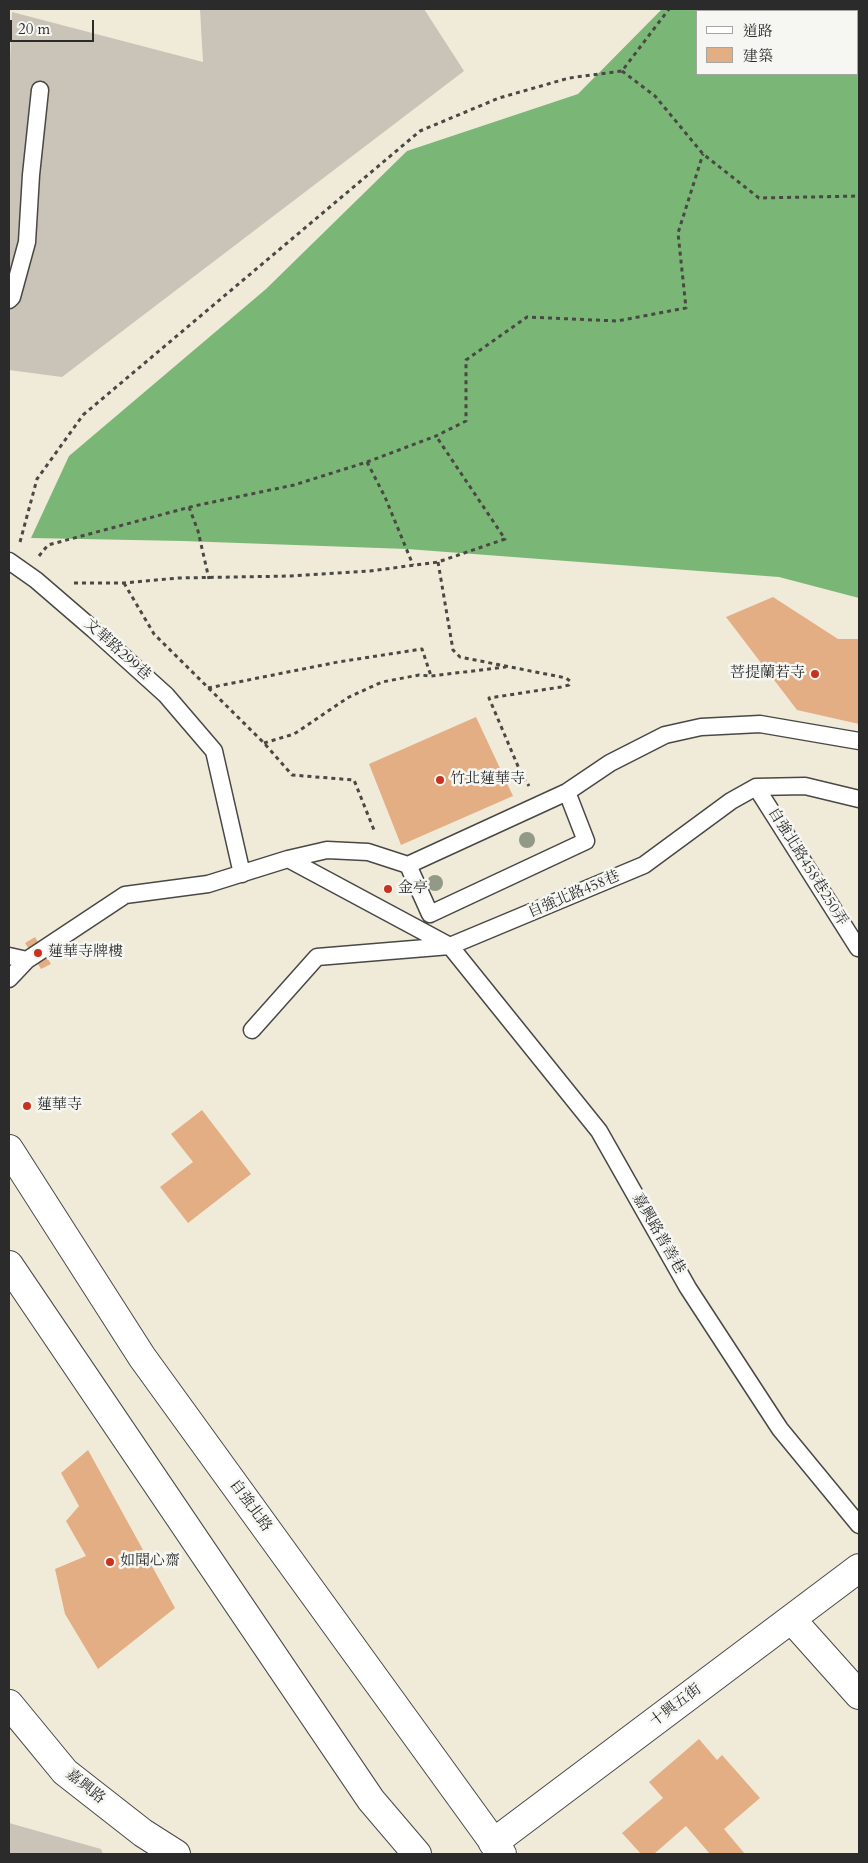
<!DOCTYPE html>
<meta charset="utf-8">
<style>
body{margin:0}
#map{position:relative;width:868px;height:1863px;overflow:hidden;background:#f0ead8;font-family:Cardo,"Noto Serif TC",serif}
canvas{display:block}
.frame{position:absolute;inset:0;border:10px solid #2b2b2b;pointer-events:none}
.legend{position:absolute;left:696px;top:10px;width:162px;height:65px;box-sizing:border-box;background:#f6f6f2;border:1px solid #a5a5a2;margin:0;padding:6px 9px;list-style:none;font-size:15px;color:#2b2b2b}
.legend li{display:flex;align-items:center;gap:10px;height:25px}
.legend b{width:25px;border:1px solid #a5a5a2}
.scale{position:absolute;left:10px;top:20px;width:84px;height:22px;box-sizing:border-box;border:2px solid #2b2b2b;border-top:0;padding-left:6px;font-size:15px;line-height:18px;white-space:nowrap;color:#2b2b2b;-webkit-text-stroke:4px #f6f6f2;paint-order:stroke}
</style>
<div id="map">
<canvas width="868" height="1863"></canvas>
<div class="frame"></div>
<ul class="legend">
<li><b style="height:6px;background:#fff"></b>道路</li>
<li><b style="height:14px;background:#e4ae84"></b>建築</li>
</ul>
<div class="scale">20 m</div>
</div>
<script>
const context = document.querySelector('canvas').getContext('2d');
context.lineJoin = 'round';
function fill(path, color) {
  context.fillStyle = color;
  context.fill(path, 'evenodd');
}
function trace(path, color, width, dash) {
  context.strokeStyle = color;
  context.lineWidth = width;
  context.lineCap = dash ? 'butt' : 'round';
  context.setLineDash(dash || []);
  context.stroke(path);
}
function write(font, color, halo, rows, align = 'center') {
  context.font = font + ' Cardo,"Noto Serif TC",serif';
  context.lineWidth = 5;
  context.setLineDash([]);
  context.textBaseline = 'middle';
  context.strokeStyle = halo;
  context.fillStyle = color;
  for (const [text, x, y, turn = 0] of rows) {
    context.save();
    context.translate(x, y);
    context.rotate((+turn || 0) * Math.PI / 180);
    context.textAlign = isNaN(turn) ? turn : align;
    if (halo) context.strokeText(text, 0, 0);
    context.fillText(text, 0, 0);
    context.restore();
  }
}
const industrial = new Path2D(`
 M 200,9 L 424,9 L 464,71 L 62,377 L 9,370 L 9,90 L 12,12 L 203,62 Z
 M 9,1823 L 101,1849 L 103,1854 L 9,1854 Z`);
const forest = new Path2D(`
 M 662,9 L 859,9 L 859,598 L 779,577 L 407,549 L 183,541 L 31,538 L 69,456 L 266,289 L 407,151 L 578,94 ZM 697,11 L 857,11 L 857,74 L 697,74 Z`);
const building = new Path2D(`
 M 773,597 L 838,639 L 859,639 L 859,724 L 797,710 L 726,617 Z
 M 476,717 L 513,796 L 401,845 L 369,764 Z
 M382 889a6 6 0 1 1 12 0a6 6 0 1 1-12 0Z
 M 35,937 L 51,964 L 41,969 L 25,943 Z
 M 202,1110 L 251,1174 L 188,1223 L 160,1187 L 193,1162 L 171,1134 Z
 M 88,1450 L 175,1608 L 98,1669 L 65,1614 L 55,1569 L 86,1556 L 66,1521 L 79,1506 L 61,1473 Z
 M 699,1739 L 717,1760 L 722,1755 L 760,1798 L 724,1829 L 745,1854 L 710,1854 L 686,1826 L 654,1854 L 641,1854 L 622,1833 L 663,1798 L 649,1782 Z`);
const path = new Path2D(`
 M 622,71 L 655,96 L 703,154 L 759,198 L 859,196
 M 367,462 L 385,497 L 413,565
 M 189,507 L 198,531 L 209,579
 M 20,542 L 37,479 L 83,415 L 420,131 L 499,98 L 569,78 L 622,71 L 669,9
 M 39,556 L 48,545 L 194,506 L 294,485 L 367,462 L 436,436 L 466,421 L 466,360 L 527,317 L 617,321 L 686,308 L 678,233 L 703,154
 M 438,562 L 453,650 L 460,657 L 566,678 L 570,681 L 569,685 L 561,687 L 489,698 L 520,771 L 529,786
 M 74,583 L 124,583 L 178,578 L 291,576 L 370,571 L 438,562 L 505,539 L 436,436
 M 124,583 L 154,634 L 264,743 L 292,775 L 354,780 L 374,830
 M 208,688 L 338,662 L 422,649 L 431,676
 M 264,743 L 294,734 L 349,697 L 382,682 L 419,675 L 431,676 L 506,667`);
const service = new Path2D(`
 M 9,300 L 12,297 L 27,242 L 31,175 L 40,90
 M 9,561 L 36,580 L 94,630 L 166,695 L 214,751 L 242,874
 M 756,787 L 858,948
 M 288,859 L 327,850 L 368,852 L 408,865 L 567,792 L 610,763 L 665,735 L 701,727 L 760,724 L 859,741
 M 408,865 L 430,914 L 586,841 L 567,792
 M 9,956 L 27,960
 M 9,979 L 27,960 L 125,895 L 208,884 L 288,859 L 450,946 L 599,1131 L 688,1288 L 780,1429 L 859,1525
 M 252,1030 L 317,957 L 450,946 L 644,865 L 731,801 L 756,787 L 805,786 L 859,799`);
const minor = new Path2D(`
 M 792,1620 L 859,1695
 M 9,1704 L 65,1772 L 143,1833 L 176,1854
 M 493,1843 L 859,1568`);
const secondary = new Path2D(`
 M 9,1149 L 142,1357 L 502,1854
 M 9,1265 L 371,1800 L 417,1854`);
const trees = [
 [527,840],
 [435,883]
];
const markers = [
 [815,674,5,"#c8321e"],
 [440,780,5,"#c8321e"],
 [388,889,5,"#c8321e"],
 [38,953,5,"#c8321e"],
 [27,1106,5,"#c8321e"],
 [110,1562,5,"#c8321e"]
];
const streetNames = [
 ["文華路299巷",117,650,42],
 ["自強北路458巷250弄",807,867,58],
 ["自強北路458巷",574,895,-23],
 ["嘉興路普善巷",658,1234,60],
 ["自強北路",250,1506,54],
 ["十興五街",676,1706,-37],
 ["嘉興路",85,1787,39]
];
const poiNames = [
 ["菩提蘭若寺",805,674,"right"],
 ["竹北蓮華寺",450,780],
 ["金亭",398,889],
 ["蓮華寺牌樓",48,953],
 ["蓮華寺",37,1106],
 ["如聞心齋",120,1562]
];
fill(industrial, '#c9c3b8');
fill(forest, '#7ab776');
fill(building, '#e4ae84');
trace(service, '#494845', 19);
trace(minor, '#494845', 30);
trace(secondary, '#494845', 30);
trace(path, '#494845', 3, [4, 4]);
trace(service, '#fff', 16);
trace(minor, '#fff', 28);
trace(secondary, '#fff', 28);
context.fillStyle = '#929986';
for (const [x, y] of trees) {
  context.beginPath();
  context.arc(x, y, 8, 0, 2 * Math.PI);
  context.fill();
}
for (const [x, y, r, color] of markers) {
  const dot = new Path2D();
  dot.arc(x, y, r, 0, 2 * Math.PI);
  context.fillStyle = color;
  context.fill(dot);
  trace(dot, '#f6f6f2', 2);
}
write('15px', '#2b2b2b', '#f6f6f2', streetNames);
write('15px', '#2b2b2b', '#f6f6f2', poiNames, 'left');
</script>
